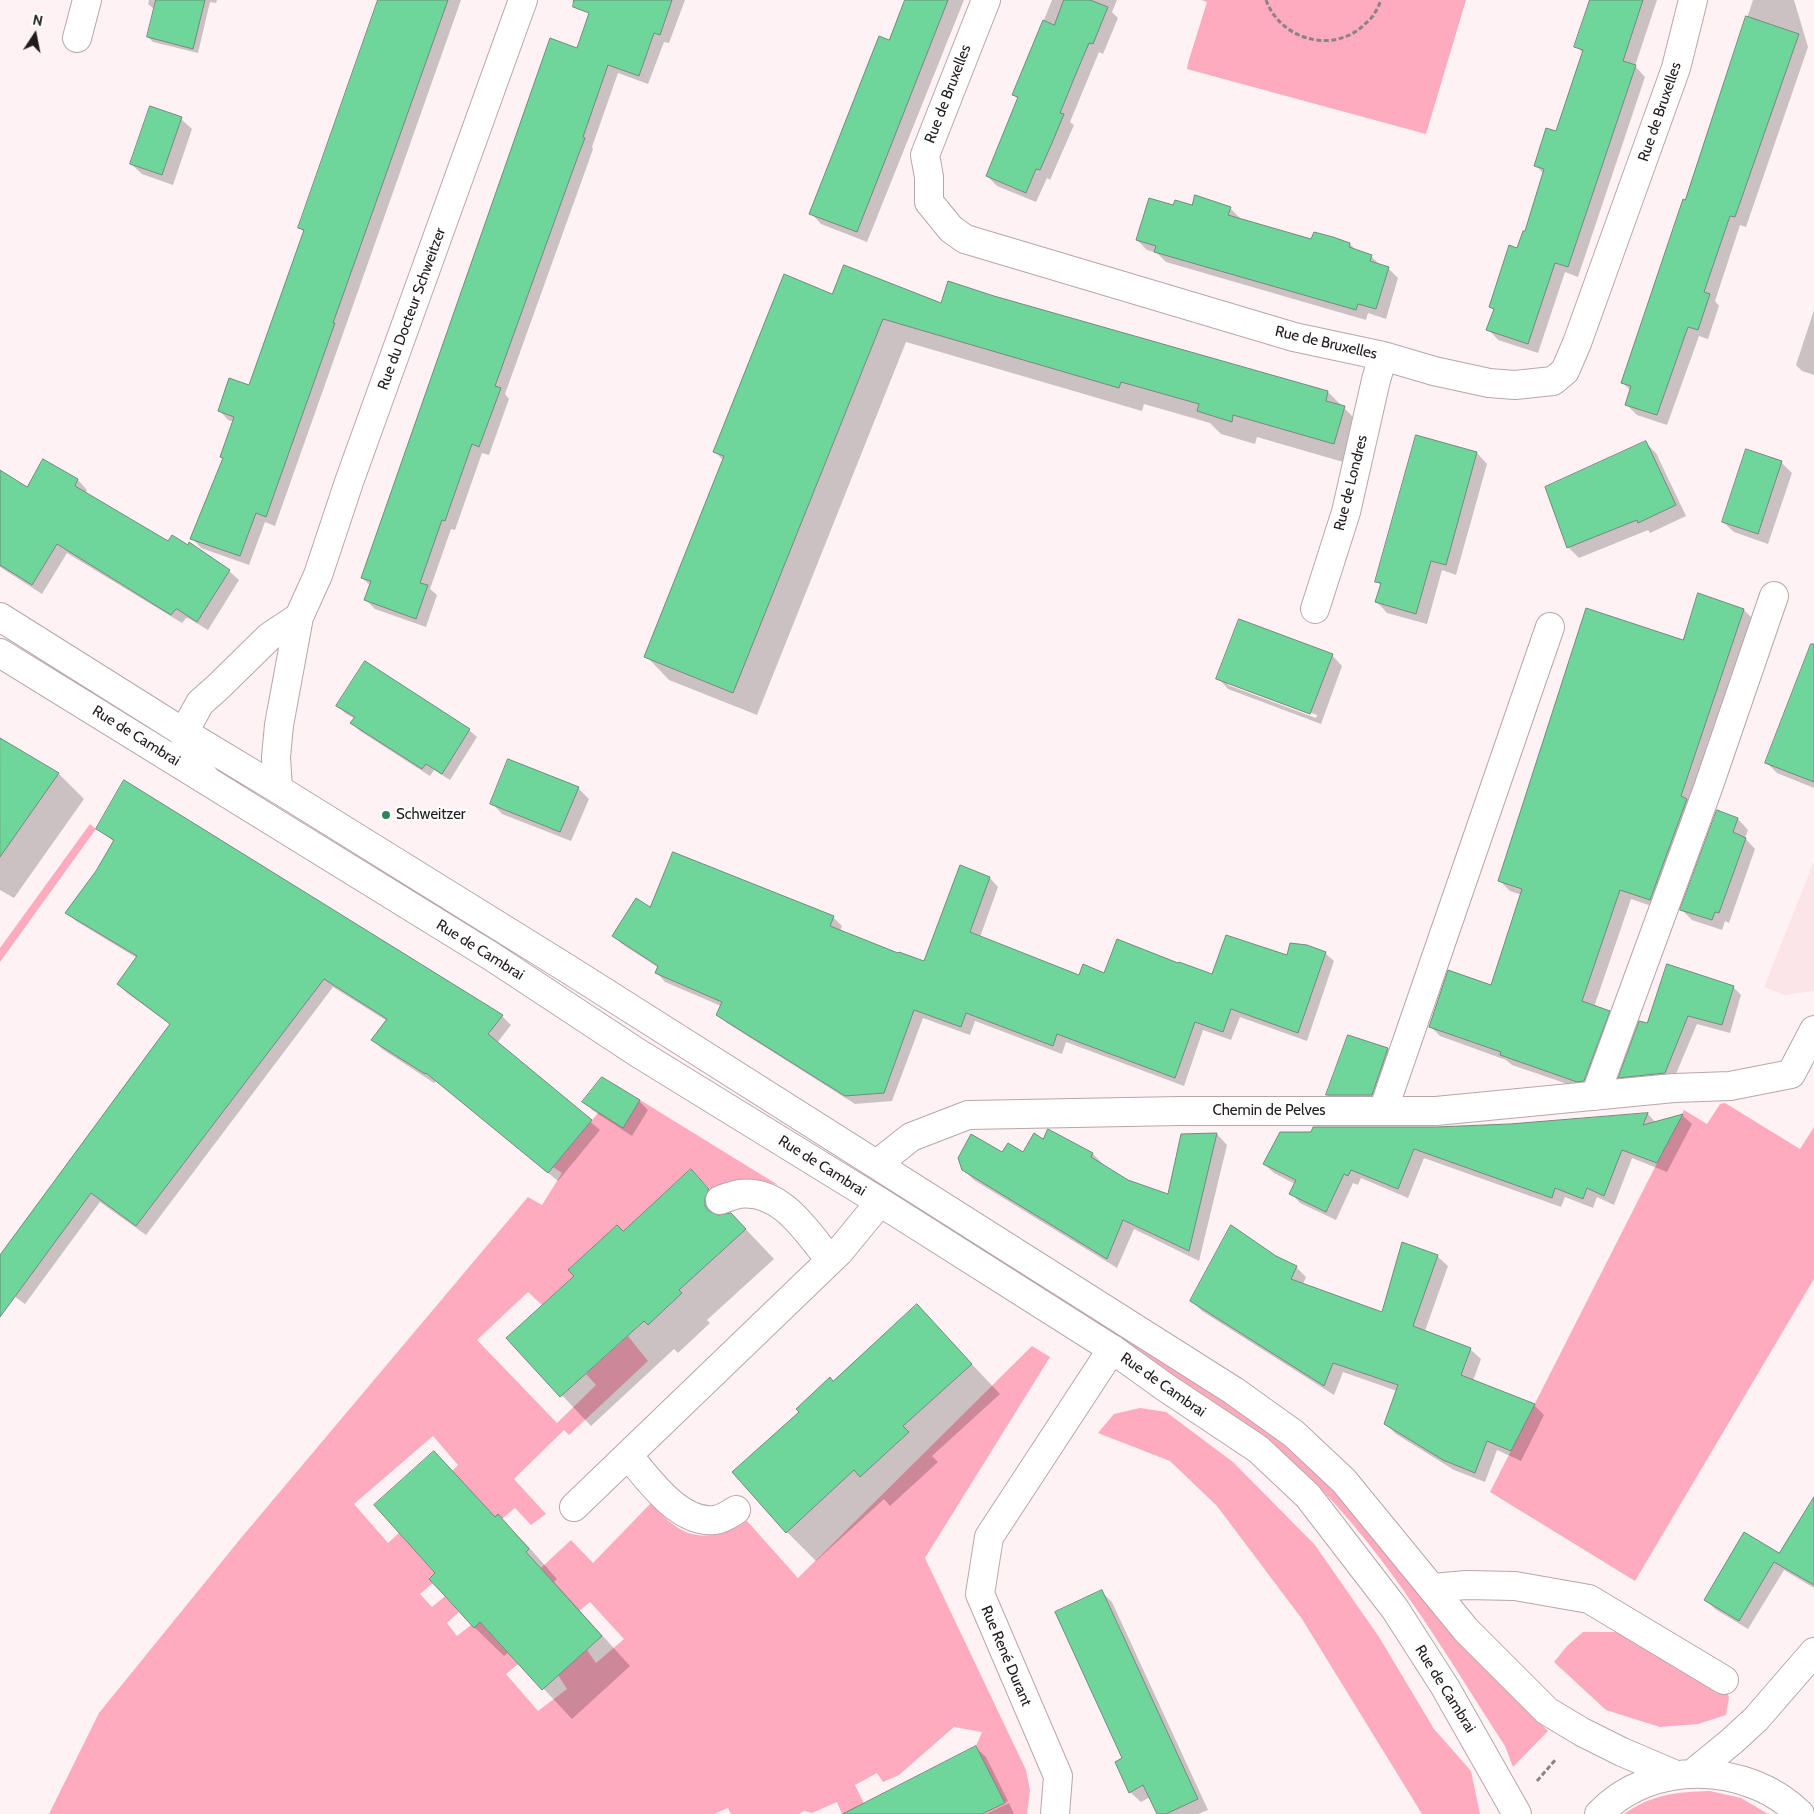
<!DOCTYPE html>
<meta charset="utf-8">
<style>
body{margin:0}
#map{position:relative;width:1814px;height:1814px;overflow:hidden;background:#fef2f4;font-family:Cabin,sans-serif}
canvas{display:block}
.north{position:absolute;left:10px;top:10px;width:50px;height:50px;-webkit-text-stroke:4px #fff;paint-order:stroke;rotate:11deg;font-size:14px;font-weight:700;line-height:20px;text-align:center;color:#221b1c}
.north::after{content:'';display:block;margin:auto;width:18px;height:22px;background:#221b1c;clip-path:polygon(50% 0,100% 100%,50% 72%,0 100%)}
</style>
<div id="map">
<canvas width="1814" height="1814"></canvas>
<div class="north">N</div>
</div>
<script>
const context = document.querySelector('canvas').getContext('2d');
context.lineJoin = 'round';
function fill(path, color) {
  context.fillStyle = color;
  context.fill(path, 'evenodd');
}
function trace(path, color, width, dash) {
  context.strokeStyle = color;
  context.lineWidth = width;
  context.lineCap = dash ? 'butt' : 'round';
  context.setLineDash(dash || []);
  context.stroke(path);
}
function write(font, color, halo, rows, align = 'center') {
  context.font = font + ' Cabin,sans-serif';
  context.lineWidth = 4;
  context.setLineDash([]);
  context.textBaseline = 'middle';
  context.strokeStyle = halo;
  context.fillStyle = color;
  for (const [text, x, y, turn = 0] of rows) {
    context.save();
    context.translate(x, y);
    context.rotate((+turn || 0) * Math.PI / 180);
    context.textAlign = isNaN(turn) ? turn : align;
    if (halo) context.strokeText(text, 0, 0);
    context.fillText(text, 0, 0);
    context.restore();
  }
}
const built = new Path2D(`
 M 1814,861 L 1814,991 L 1784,995 L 1764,987 Z`);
const green = new Path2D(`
 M 1201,0 L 1466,0 L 1426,134 L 1187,69 L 1188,63 L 1207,2 Z
 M 90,824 L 96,829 L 0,962 L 0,948 Z
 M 640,1100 L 778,1185 C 749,1178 737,1178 711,1190 L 691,1169 L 623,1231 L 617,1225 L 569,1269 L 574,1276 L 542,1305 L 528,1292 L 477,1340 L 557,1423 L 596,1385 L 586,1374 L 628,1336 L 648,1361 L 569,1435 L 564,1430 L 514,1479 L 546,1514 L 531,1525 L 515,1508 L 502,1519 L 498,1515 L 495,1517 L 452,1471 L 458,1465 L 433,1436 L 354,1504 L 388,1543 L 399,1533 L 435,1573 L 429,1578 L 433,1583 L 420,1594 L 432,1607 L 445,1596 L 459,1612 L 447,1623 L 457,1636 L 471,1625 L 474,1628 L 480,1622 L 518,1664 L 506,1674 L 538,1711 L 567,1689 L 558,1675 L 587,1650 L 596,1663 L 624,1639 L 590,1602 L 579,1611 L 541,1568 L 571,1540 L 593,1563 L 651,1503 C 658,1510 665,1519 674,1525 C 696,1543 725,1535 747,1521 L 798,1578 L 1032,1346 L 1050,1357 L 925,1558 L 1026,1770 L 1030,1790 L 1027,1814 L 982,1814 L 1005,1803 L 976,1746 L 982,1732 L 954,1727 L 899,1775 L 883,1782 L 877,1773 L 855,1785 L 869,1814 L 842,1814 L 837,1802 L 812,1813 L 804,1811 L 799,1814 L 731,1814 L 728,1808 L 714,1814 L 49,1814 L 99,1713 L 241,1538 L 528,1197 L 542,1205 L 562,1173 L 553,1167 L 599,1112 L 623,1128 Z
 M 1725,1103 L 1800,1149 L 1814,1127 L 1814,1279 L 1635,1581 L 1490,1492 L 1684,1110 L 1707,1124 L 1720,1104 Z
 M 892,1185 L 1266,1427 L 1316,1471 L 1368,1527 L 1453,1633 L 1508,1692 L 1548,1731 L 1513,1767 L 1505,1746 C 1445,1653 1389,1556 1310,1478 C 1267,1436 1218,1405 1169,1372 C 1078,1311 984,1255 892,1196 Z
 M 1140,1408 L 1166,1412 L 1233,1462 L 1315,1545 L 1379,1637 L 1434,1729 L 1471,1771 L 1480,1814 L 1422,1814 L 1302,1619 L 1217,1506 L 1170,1461 L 1098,1433 L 1114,1414 Z
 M 1583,1632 L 1616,1632 L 1658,1640 L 1724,1680 L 1729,1698 L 1726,1715 L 1698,1724 L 1660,1727 L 1606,1710 L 1554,1662 L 1567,1646 Z
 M 1710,1791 L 1741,1798 L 1768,1814 L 1624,1814 C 1653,1794 1676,1792 1710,1791 Z`);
const shadow = new Path2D(`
 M 149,0 L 217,0 L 216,3 L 210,2 L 198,53 L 153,42 L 148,37 L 155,10 L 148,4 Z
 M 377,0 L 461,0 L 275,526 L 265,522 L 249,565 L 201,548 L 192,538 L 224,458 L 234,422 L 228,420 L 219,410 L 250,386 L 305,233 L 299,227 L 378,1 Z
 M 595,0 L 685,0 L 669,43 L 664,42 L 648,84 L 618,73 L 592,147 L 593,149 L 587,166 L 505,394 L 509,399 L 489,455 L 482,453 L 455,530 L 451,529 L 430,589 L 437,595 L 426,627 L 375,609 L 366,600 L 371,586 L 362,578 L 578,49 Z
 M 906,0 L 964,0 L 867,242 L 821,224 L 811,213 L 890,41 Z
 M 1052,0 L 1117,0 L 1112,12 L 1118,18 L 1103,54 L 1099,52 L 1070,122 L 1074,125 L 1050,180 L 1047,178 L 1036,202 L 997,186 L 987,176 L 1019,100 L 1014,95 Z
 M 1589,0 L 1657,0 L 1635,66 L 1645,77 L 1578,277 L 1565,272 L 1538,353 L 1498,340 L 1488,329 L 1495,311 L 1490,307 L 1525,233 L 1544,174 L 1536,166 L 1556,132 L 1583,53 L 1576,46 Z
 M 1753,0 L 1794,0 L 1808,47 L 1746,227 L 1740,225 L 1715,301 L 1719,306 L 1708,339 L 1699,336 L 1667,425 L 1637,415 L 1626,404 L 1631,391 L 1622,382 L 1686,201 Z
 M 181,119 L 192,129 L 173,185 L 142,174 L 131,164 Z
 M 1174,207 L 1230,208 L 1240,218 L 1240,220 L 1312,241 L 1315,233 L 1350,244 L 1357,251 L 1371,256 L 1381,266 L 1388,268 L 1398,278 L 1386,319 L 1368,313 L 1366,320 L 1166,262 L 1157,253 L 1147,250 L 1137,240 Z
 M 833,295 L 942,305 L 994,297 L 1328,392 L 1367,431 L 1357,466 L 1257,437 L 1255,444 L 1221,434 L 1210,423 L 1144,404 L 1142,411 L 906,342 L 757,715 L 669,680 L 646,656 L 724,461 L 714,451 Z
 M 1814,310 L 1814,375 L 1802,371 L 1796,365 Z
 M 1645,442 L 1656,453 L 1686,516 L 1650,533 L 1648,530 L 1579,558 L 1568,547 Z
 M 1477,453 L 1487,464 L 1456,575 L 1442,570 L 1427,624 L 1387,613 L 1377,602 L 1381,586 L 1377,581 Z
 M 43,461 L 78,480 L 87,490 L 86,493 L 169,543 L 229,571 L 239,580 L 208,630 L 188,618 L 186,618 L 182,623 L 67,553 L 42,594 L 0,567 L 0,472 L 27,488 Z
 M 1781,462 L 1792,473 L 1768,544 L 1734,532 L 1723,522 Z
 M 1699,595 L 1744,610 L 1754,620 L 1660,909 L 1631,899 L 1594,1007 L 1609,1012 L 1619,1022 L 1588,1091 L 1512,1065 L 1506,1060 L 1440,1036 L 1430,1026 L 1492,987 L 1522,895 L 1510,891 L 1500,881 L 1683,641 Z
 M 1332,655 L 1342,666 L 1321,724 L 1228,689 L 1218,678 ZM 1228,682 L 1317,715 L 1316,718 L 1228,685 Z
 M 1814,691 L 1814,788 L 1777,773 L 1767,763 Z
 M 338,706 L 469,730 L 477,737 L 450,780 L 434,770 L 430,776 L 360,731 L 352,723 L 355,719 L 345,713 Z
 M 0,740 L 59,774 L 84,799 L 14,898 L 0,890 Z
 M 578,788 L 589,799 L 571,841 L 502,814 L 492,803 Z
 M 1717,811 L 1738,819 L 1748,830 L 1745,838 L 1755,849 L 1729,923 L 1725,921 L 1722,930 L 1692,920 L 1681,909 Z
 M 98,828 L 502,1016 L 511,1025 L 497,1043 L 600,1130 L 558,1181 L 436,1081 L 434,1083 L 382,1049 L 373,1040 L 387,1021 L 333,987 L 146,1235 L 100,1202 L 25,1304 L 0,1286 L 0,1257 L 171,1025 L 127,993 L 118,984 L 137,958 L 76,921 L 67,912 L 97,872 L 114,842 Z
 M 990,878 L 998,887 L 980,937 L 1079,977 L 1179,965 L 1213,975 L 1288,957 L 1325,953 L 1334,961 L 1307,1041 L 1240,1017 L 1231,1040 L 1203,1030 L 1184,1086 L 1066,1042 L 1062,1054 L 975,1021 L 970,1035 L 923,1018 L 892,1101 L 855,1104 L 727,1023 L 718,1015 L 721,1006 L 665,982 L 657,973 L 659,968 L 622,944 L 614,936 L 651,909 L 833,917 L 842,926 L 840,931 L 899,955 L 925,962 Z
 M 1733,987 L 1741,995 L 1730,1033 L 1697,1024 L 1673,1081 L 1628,1086 L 1620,1077 L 1647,1025 Z
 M 1348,1036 L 1387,1049 L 1398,1060 L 1382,1105 L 1337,1105 L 1327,1095 Z
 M 584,1101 L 639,1101 L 648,1110 L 632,1136 L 592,1110 Z
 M 1648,1114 L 1656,1123 L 1682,1115 L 1692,1124 L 1667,1172 L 1632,1158 L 1614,1205 L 1597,1197 L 1593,1208 L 1565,1197 L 1561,1207 L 1424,1158 L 1408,1198 L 1361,1178 L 1358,1185 L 1353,1183 L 1336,1220 L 1300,1203 L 1291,1193 L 1295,1184 L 1274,1173 L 1264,1164 L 1436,1128 L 1510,1126 Z
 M 1050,1131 L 1093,1154 L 1103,1164 L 1102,1165 L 1128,1181 L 1169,1195 L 1182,1135 L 1217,1134 L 1227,1145 L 1199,1261 L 1134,1229 L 1117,1268 L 974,1180 L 963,1169 L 1002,1154 L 1024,1154 L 1043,1141 Z
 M 691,1171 L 774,1259 L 707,1320 L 710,1323 L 678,1353 L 674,1349 L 591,1426 L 508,1338 Z
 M 1437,1256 L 1448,1266 L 1425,1331 L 1470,1349 L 1481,1359 L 1473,1381 L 1534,1405 L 1544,1415 L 1521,1461 L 1497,1450 L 1485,1482 L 1454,1470 L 1396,1434 L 1386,1424 L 1397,1391 L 1343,1372 L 1334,1395 L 1202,1311 L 1192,1301 L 1275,1257 L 1296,1267 L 1306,1277 L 1303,1284 L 1383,1314 Z
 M 917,1306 L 1000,1394 L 932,1456 L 938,1462 L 890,1506 L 884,1499 L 816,1561 L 787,1532 L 801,1412 Z
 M 434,1453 L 496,1518 L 498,1516 L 527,1545 L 557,1579 L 554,1582 L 630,1666 L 572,1719 L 509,1652 L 504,1656 L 474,1627 L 437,1573 Z
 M 1814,1528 L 1814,1588 L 1784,1570 L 1748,1629 L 1715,1609 L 1706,1600 L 1780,1554 Z
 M 1102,1592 L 1112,1602 L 1208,1810 L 1198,1814 L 1159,1814 L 1150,1797 L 1141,1802 L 1130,1792 L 1124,1759 Z
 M 975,1747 L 986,1757 L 1008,1801 L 980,1814 L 866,1814 Z
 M 1009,1803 L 1014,1814 L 986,1814 Z`);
const building = new Path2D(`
 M 156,0 L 205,0 L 193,49 L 147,37 Z
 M 378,0 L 448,0 L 333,323 L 335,323 L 266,517 L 256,513 L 240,556 L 190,539 L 223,458 L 220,457 L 234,417 L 218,411 L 229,378 L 249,385 L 304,230 L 298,228 Z
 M 574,0 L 672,0 L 660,35 L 654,33 L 639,76 L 608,65 L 583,137 L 585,138 L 578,156 L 495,386 L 501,388 L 479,447 L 472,444 L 445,521 L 442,520 L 420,583 L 428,585 L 416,619 L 364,600 L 371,581 L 361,578 L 550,38 L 577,48 L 589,13 L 573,7 Z
 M 905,0 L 948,0 L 857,232 L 809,214 L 879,36 L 889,40 Z
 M 1064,0 L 1090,0 L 1108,7 L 1093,44 L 1089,43 L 1075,76 L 1060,113 L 1064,114 L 1052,143 L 1040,170 L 1036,169 L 1026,193 L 986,176 L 1018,97 L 1012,95 L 1043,20 L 1054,25 Z
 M 1590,0 L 1643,0 L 1623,61 L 1636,65 L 1568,267 L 1555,263 L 1528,344 L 1486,330 L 1494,309 L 1489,307 L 1509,245 L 1517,248 L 1523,231 L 1525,231 L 1544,169 L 1534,166 L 1546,128 L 1556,131 L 1583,50 L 1574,47 Z
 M 1746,16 L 1799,34 L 1735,217 L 1730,216 L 1704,292 L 1710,294 L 1698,330 L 1688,327 L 1657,415 L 1625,405 L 1631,386 L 1621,383 L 1683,199 L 1685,200 Z
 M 150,106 L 182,117 L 162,175 L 130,164 Z
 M 1195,195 L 1231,207 L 1228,215 L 1311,239 L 1314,232 L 1333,237 L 1350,243 L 1349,247 L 1372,255 L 1370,261 L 1389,267 L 1376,309 L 1358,304 L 1356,310 L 1154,252 L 1156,246 L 1136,240 L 1149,198 L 1173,205 L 1175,200 L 1192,205 Z
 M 844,265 L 941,303 L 948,281 L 994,296 L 1328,391 L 1326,401 L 1345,406 L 1334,444 L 1233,415 L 1232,422 L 1197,411 L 1199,404 L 1121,382 L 1119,388 L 883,319 L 733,693 L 644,657 L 724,456 L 713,452 L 784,274 L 832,294 Z
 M 1416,435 L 1477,452 L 1446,565 L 1431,561 L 1416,614 L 1375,602 L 1381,583 L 1375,582 Z
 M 1646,441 L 1676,505 L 1638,523 L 1637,520 L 1567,548 L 1545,487 Z
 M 1746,449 L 1782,461 L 1758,534 L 1722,522 Z
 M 43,459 L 78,479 L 75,486 L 168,541 L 172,535 L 188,545 L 189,542 L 230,570 L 197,622 L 177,609 L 176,609 L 171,615 L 57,544 L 32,585 L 0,565 L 0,470 L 27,487 Z
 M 1698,593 L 1744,609 L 1681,796 L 1687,799 L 1650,900 L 1620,890 L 1582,1001 L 1610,1011 L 1584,1081 L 1577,1082 L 1500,1055 L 1501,1052 L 1429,1027 L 1448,970 L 1491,985 L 1522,889 L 1498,881 L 1586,608 L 1683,640 Z
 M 1239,619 L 1333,654 L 1310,714 L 1216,679 Z
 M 1811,644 L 1814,644 L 1814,782 L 1765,763 Z
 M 365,661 L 470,729 L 442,774 L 426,764 L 422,769 L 350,723 L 355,717 L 336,706 Z
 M 0,738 L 59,773 L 0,857 Z
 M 508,759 L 579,787 L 560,832 L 490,804 Z
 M 124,780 L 503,1015 L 488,1034 L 592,1120 L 548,1173 L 426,1073 L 425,1074 L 371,1040 L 387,1019 L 324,979 L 136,1226 L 91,1193 L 0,1317 L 0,1255 L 170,1024 L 117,984 L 137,956 L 65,913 L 96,871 L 114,840 L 96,829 Z
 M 1717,810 L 1738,818 L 1733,832 L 1746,838 L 1719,913 L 1715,912 L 1712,920 L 1680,910 Z
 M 673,852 L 834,916 L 830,926 L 898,953 L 899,952 L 924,961 L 960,865 L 990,877 L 970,932 L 1079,975 L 1083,964 L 1104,973 L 1117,939 L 1178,963 L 1179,962 L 1212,974 L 1226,935 L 1287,955 L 1290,943 L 1307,945 L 1326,952 L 1298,1033 L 1231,1009 L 1223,1032 L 1195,1022 L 1175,1078 L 1057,1034 L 1053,1046 L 966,1013 L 961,1027 L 914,1010 L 884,1093 L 845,1096 L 716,1015 L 722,1002 L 655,973 L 658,966 L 612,936 L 636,898 L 650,907 Z
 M 1667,964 L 1734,986 L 1722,1025 L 1688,1016 L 1665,1073 L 1618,1078 L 1639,1021 L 1647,1023 Z
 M 1348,1035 L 1388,1048 L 1372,1095 L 1326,1095 Z
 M 602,1077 L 640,1100 L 623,1128 L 582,1102 Z
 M 1648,1113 L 1643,1125 L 1683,1114 L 1657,1163 L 1622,1150 L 1604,1196 L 1587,1188 L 1583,1199 L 1555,1188 L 1552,1198 L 1414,1149 L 1398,1189 L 1351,1170 L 1348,1176 L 1344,1174 L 1326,1212 L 1289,1194 L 1296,1180 L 1263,1164 L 1280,1132 L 1311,1132 L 1313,1127 L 1436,1127 L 1510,1124 Z
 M 1048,1129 L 1093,1153 L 1091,1157 L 1128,1180 L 1168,1194 L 1181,1134 L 1217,1133 L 1189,1251 L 1123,1220 L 1107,1259 L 962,1170 L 958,1158 L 971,1134 L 1002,1152 L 1008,1143 L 1023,1152 L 1034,1133 L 1043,1139 Z
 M 691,1169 L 709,1189 L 705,1198 L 705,1206 L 709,1211 L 718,1215 L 731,1213 L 746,1229 L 679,1290 L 682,1293 L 648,1325 L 644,1321 L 560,1397 L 506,1338 L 574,1276 L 568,1270 L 617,1225 L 623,1231 Z
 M 1231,1225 L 1276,1256 L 1297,1266 L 1291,1279 L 1382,1312 L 1402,1242 L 1438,1255 L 1413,1326 L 1471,1348 L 1461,1375 L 1535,1404 L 1511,1451 L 1487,1441 L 1475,1473 L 1443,1460 L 1384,1424 L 1398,1385 L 1333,1363 L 1324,1386 L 1190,1301 Z
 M 917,1304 L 972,1364 L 903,1426 L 909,1432 L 860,1477 L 854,1470 L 786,1533 L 732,1472 L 799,1412 L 796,1409 L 830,1377 L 833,1381 Z
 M 434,1451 L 495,1517 L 498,1514 L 529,1549 L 526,1552 L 602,1636 L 542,1690 L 480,1622 L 474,1628 L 445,1596 L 429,1579 L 435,1573 L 374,1505 Z
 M 1814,1497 L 1814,1585 L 1774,1562 L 1739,1621 L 1704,1600 L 1744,1532 L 1779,1553 Z
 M 1102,1590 L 1198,1799 L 1166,1814 L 1157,1814 L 1143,1785 L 1129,1793 L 1115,1762 L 1122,1758 L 1055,1612 Z
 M 976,1746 L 1005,1803 L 982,1814 L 843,1814 Z`);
const path = new Path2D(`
 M 1266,0 C 1280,39 1332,55 1364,25 C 1367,22 1372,18 1374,14 C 1377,10 1379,5 1381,0
 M 1537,1781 L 1556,1759`);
const minor = new Path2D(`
 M 986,0 L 925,155 L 929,177 L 929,202 L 951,229 L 965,239 L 1294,337 L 1383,356 L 1434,371 L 1489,383 L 1515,385 L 1553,381 L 1565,371 L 1577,343 L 1676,68 L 1693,0
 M 77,38 L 87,0
 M 1315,609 L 1346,512 L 1376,380 L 1383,356
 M 207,780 L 189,759 L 184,732 L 200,703 L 218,687 L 269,637 L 299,617
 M 278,789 L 276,757 L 279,725 L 299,617 L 318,575 L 349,482 L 523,0
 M 1595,1096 L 1708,788 L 1774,596
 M 1383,1111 L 1550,627
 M 877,1164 L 911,1137 L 968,1115 L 1180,1111 L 1436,1111 L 1674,1088 L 1730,1086 L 1791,1074 L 1814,1030
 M 720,1200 C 726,1198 733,1195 739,1194 C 781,1188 807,1232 830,1260
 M 628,1455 C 648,1479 679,1524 715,1520 C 722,1519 730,1514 736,1510
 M 574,1507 L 839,1252 L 880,1202
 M 1433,1588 L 1466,1585 L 1515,1586 L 1589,1599 L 1724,1680
 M 1055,1814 L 1058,1776 L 980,1594 L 989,1537 L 1112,1349`);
const major = new Path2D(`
 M 0,617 L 175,727 L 278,789 L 568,969 L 1234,1391 L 1294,1434 L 1344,1481 L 1466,1630 L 1547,1711 L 1582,1732 L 1622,1752 L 1676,1775
 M 0,653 L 494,958 L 638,1053 L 880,1202 L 1112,1349 L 1165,1387 L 1258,1449 L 1308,1496 L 1395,1609 L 1445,1687 L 1517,1814
 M 1693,1773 L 1731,1742 L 1756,1719 L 1814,1652
 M 1599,1814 C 1651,1759 1747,1762 1800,1814`);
const markers = [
 [386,815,5,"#2f8559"]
];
const streetNames = [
 ["Rue de Bruxelles",948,94,-69],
 ["Rue de Bruxelles",1660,112,-71],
 ["Rue du Docteur Schweitzer",412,309,-70],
 ["Rue de Bruxelles",1326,343,13],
 ["Rue de Londres",1351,483,-76],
 ["Rue de Cambrai",136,736,32],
 ["Rue de Cambrai",480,950,32],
 ["Chemin de Pelves",1269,1111],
 ["Rue de Cambrai",822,1166,32],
 ["Rue de Cambrai",1163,1385,35],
 ["Rue René Durant",1006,1656,67],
 ["Rue de Cambrai",1445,1689,58]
];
const poiNames = [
 ["Schweitzer",396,815]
];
fill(built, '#fce5e9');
fill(green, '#ffabbf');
fill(shadow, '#0003');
fill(building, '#6ed59b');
trace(building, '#78877d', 1);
trace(minor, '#b9a6aa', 30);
trace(major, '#b9a6aa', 30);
trace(path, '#8d8385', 3, [5, 2.5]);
trace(minor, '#fff', 28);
trace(major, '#fff', 28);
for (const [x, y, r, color] of markers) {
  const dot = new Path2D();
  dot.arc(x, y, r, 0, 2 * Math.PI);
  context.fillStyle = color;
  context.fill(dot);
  trace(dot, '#fff', 2);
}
write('15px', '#221b1c', '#fff', streetNames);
write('15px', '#221b1c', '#fff', poiNames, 'left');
</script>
